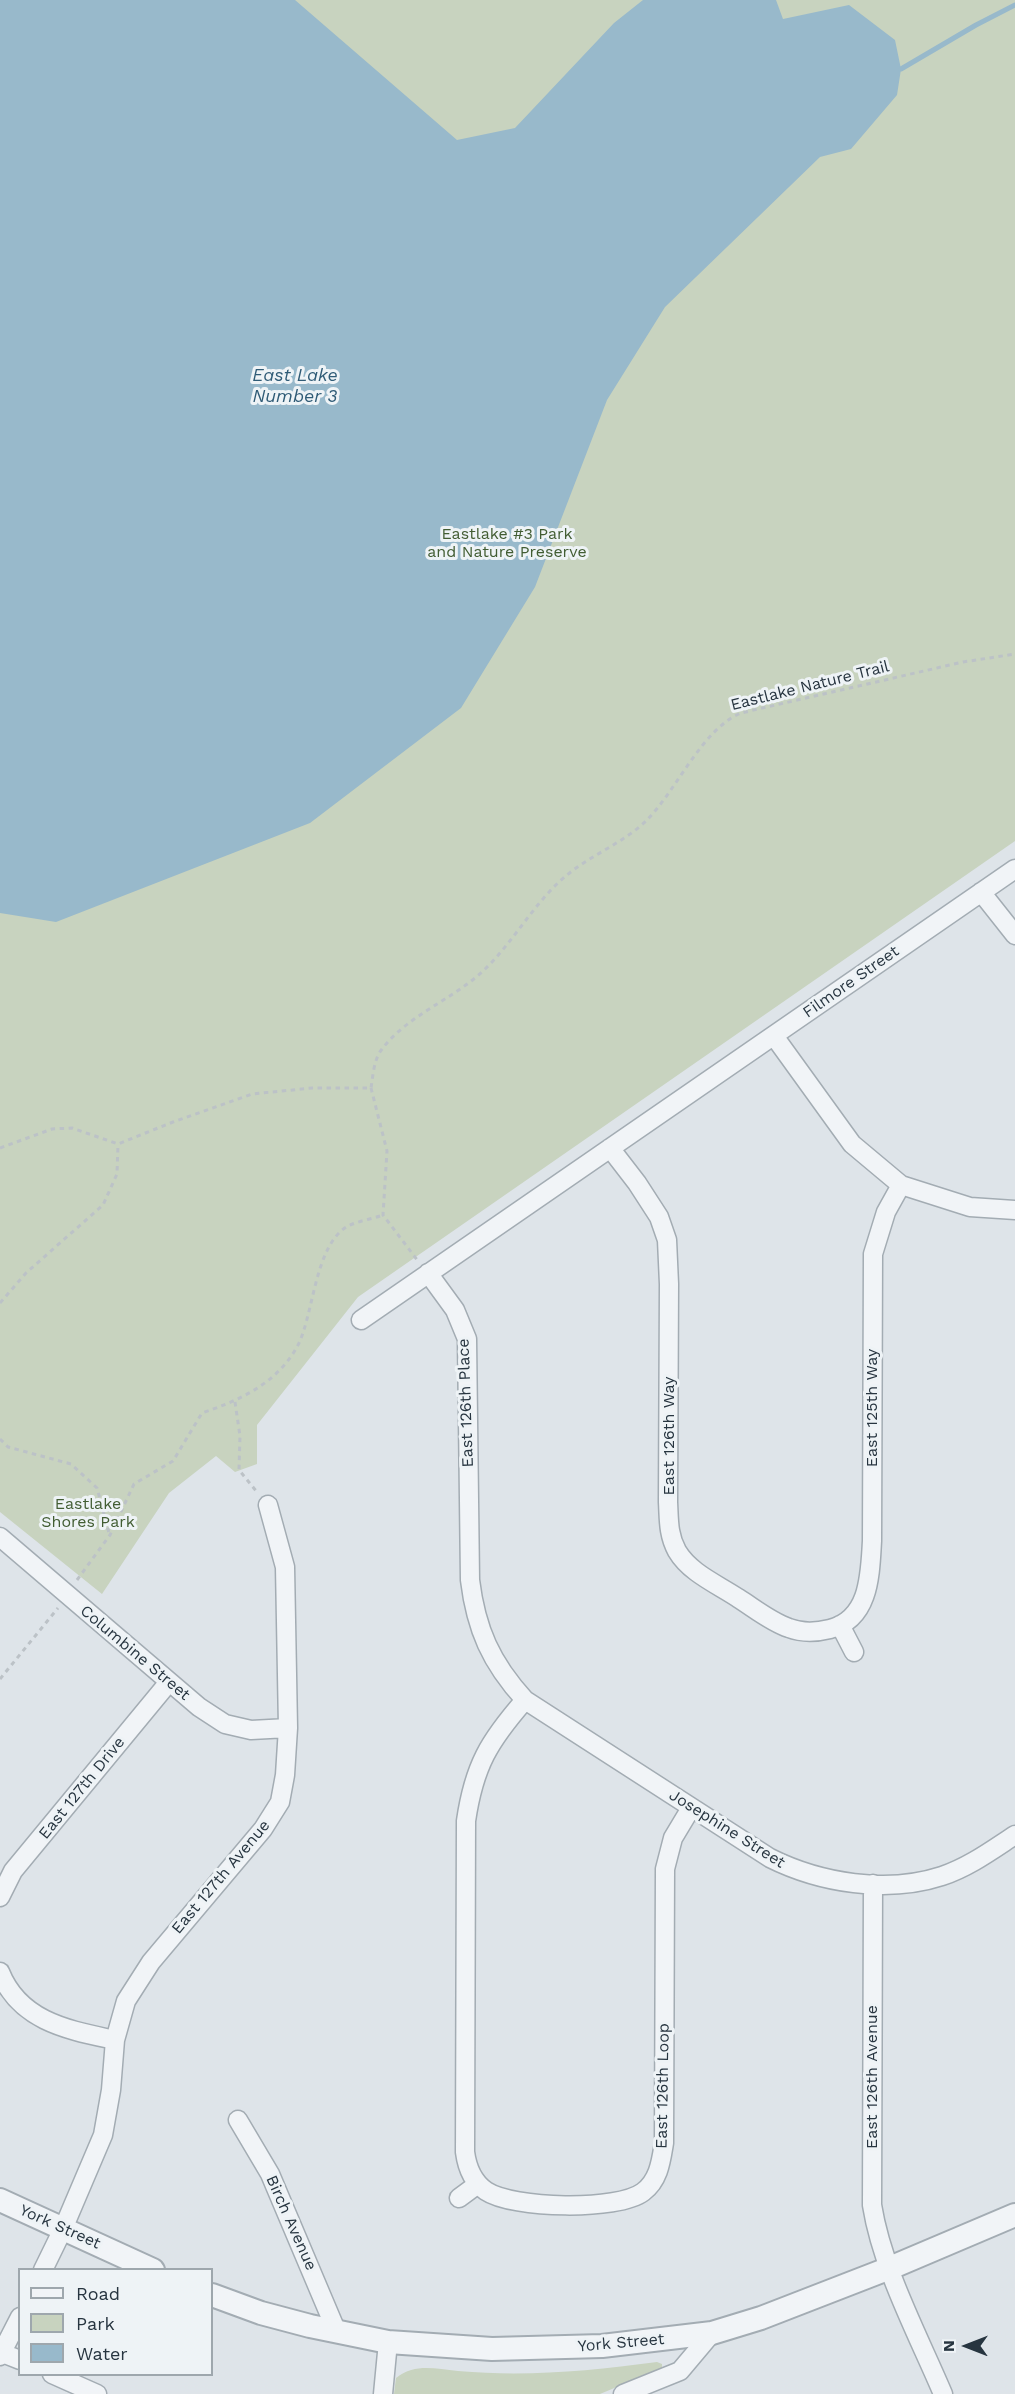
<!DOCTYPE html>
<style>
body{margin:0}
#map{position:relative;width:1015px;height:2394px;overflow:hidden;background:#dee4e9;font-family:"Work Sans",sans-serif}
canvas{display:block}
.legend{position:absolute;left:18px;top:2268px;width:195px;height:108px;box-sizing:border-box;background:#eef3f6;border:2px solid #9ea7ad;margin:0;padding:8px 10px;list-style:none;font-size:18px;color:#273540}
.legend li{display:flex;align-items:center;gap:12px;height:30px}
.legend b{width:30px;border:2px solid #9ea7ad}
.north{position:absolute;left:937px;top:2316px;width:60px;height:60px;-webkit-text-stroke:4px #eef3f6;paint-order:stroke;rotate:270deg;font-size:16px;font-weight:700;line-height:24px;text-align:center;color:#273540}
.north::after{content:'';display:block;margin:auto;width:21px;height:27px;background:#273540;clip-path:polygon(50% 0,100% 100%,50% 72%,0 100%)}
</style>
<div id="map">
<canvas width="1015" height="2394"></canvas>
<ul class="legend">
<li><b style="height:8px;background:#f1f4f7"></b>Road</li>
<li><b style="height:16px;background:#c8d3bf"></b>Park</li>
<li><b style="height:16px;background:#98b9cb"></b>Water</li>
</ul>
<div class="north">N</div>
</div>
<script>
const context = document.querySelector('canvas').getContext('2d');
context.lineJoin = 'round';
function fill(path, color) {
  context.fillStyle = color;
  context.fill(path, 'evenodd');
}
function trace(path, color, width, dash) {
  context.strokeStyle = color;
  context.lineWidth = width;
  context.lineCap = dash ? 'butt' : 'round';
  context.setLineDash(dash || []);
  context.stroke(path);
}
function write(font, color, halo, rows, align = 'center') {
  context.font = font + ' "Work Sans",sans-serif';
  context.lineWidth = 6;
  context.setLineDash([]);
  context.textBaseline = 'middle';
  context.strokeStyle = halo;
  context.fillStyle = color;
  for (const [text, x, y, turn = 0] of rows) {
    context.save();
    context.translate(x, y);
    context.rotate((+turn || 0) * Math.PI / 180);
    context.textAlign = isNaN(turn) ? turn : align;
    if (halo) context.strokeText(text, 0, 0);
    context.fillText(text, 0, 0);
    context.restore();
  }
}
const green = new Path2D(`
 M 0,0 L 1015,0 L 1015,841 L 358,1297 L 257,1425 L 257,1464 L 235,1472 L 216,1456 L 169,1493 L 102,1594 L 0,1512 Z
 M 657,2362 L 662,2364 L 662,2368 L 600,2394 L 394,2394 L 396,2378 C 416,2363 434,2369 458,2371 C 525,2377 590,2371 657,2362 Z`);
const water = new Path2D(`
 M 0,0 L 295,0 L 457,140 L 515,128 L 614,23 L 643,0 L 776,0 L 783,19 L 849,5 L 895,40 L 901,69 L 897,95 L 851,149 L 820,157 L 665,307 L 607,400 L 535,587 L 461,708 L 310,823 L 56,922 L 0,913 Z`);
const stream = new Path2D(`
 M 901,69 L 976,25 L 1015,5`);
const path = new Path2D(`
 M 371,1088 L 387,1151 L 383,1215 L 418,1261
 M 0,1148 L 52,1129 L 72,1128 L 118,1144 L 173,1122 L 252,1094 L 312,1088 L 371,1088 C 373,1075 374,1059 382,1049 C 408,1015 452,1000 483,971 C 514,942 534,902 567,875 C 591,855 623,843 646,821 C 677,790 702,729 741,713 L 963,662 L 1015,654
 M 0,1303 L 26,1273 L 103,1205 L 117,1174 L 118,1144
 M 235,1402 L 240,1436 L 239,1470 L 257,1492
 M 0,1439 L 8,1447 L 71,1464 L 97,1488 L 109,1533
 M 77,1580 L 110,1535 L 134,1484 L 173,1461 L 202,1413 C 240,1400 276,1384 297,1347 C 314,1316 314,1245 348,1226 C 358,1221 372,1219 383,1215
 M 0,1679 L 58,1608`);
const minor = new Path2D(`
 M 981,892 L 1015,935
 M 774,1036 L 852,1144 L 901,1185 L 970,1207 L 1015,1210
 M 610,1148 L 637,1183 L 659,1217 L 667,1240 L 669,1284 L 668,1502 C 669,1519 668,1535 677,1551 C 690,1573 717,1584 738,1598 C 754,1608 771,1622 789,1628 C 802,1633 818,1632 830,1629 C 870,1619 870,1574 872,1541 L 873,1254 L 886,1212 L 901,1185
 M 428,1273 L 455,1310 L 467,1339 L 470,1580 C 476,1629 491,1663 525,1700 L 770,1858 C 820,1883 887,1894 942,1876 C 969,1867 992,1850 1015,1835
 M 361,1320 L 1015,869
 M 0,1537 L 199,1707 L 225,1724 L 251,1730 L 288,1728
 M 840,1625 L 854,1652
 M 525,1700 C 489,1741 474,1766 466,1821 L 465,2152 C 467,2167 473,2182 486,2191 C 513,2209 618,2211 643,2192 C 659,2180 661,2161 664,2143 L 665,1869 L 673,1838 L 691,1808
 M 873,1884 L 872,2205 C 882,2268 918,2335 943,2394
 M 0,1897 L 13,1871 L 169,1682
 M 0,1972 C 20,2022 69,2030 115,2040
 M 238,2120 L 270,2174 L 336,2330
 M 459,2198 L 478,2184
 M 43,2270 L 63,2229 L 103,2135 L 111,2090 L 115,2040 L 126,2001 L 151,1962 L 263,1829 L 280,1802 L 285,1775 L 288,1728 L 285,1567 L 268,1505
 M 0,2352 L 20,2360
 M 0,2356 L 20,2317
 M 52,2374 L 97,2394
 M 383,2394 L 388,2342
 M 623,2394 L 680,2371 L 712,2333`);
const tertiary = new Path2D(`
 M 0,2200 L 153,2270
 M 212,2295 L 261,2313 L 310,2326 L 388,2342 L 492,2349 L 602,2346 L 712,2333 L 761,2318 L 890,2268 L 1015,2215`);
const parkNames = [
 ["Eastlake #3 Park",507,534],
 ["and Nature Preserve",507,552],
 ["Eastlake",88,1504],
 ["Shores Park",88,1522]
];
const streetNames = [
 ["Eastlake Nature Trail",810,686,-14],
 ["Filmore Street",851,982,-35],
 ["East 126th Place",466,1403,-92],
 ["East 125th Way",872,1408,-90],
 ["East 126th Way",669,1436,-90],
 ["Columbine Street",135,1653,40],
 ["East 127th Drive",82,1788,-51],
 ["Josephine Street",727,1829,32],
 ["East 127th Avenue",221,1877,-50],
 ["East 126th Avenue",872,2077,-90],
 ["East 126th Loop",663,2086,-89],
 ["Birch Avenue",291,2223,66],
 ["York Street",60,2227,24],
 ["York Street",621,2343,-5]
];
const waterNames = [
 ["East Lake",295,376],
 ["Number 3",295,397]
];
fill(green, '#c8d3bf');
fill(water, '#98b9cb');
trace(stream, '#98b9cb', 5);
trace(minor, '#a3acb3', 21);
trace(tertiary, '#a3acb3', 26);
trace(path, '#bcc2c7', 3, [4.5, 4.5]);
trace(minor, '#f1f4f7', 18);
trace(tertiary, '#f1f4f7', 22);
write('16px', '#425d33', '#eef3f6', parkNames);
write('16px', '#273540', '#eef3f6', streetNames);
write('italic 18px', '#2f5b76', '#eef3f6', waterNames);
</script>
